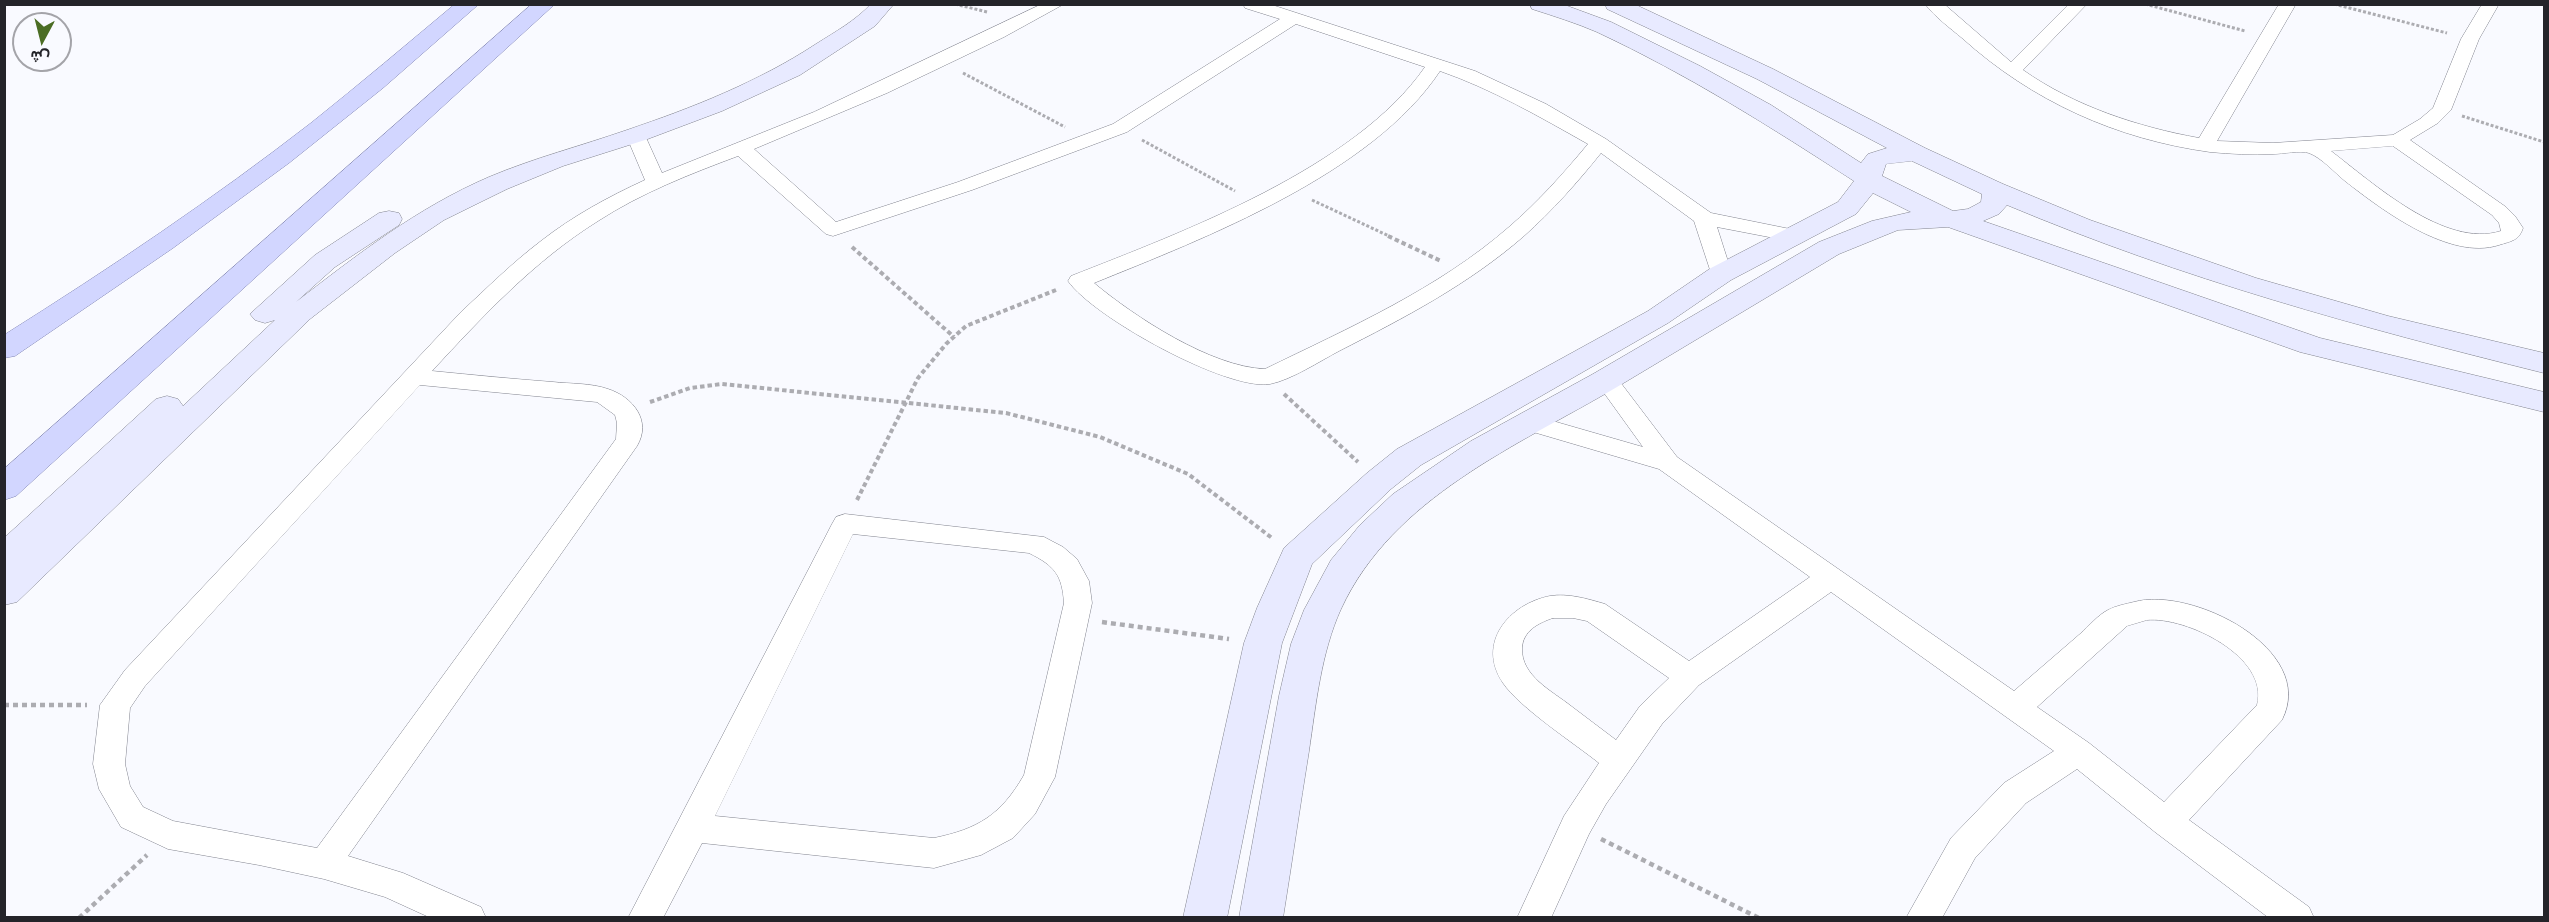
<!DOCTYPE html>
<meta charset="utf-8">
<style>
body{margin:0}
#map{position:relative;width:2549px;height:922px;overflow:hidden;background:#f9faff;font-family:Barlow,Vazirmatn,sans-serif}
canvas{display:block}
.frame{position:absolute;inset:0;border:6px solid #242429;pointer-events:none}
.north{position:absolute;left:12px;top:12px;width:60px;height:60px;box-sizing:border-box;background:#f9faff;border:2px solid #a4a4a9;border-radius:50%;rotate:187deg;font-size:16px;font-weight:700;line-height:24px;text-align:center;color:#242429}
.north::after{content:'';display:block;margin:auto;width:21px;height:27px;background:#4b6d24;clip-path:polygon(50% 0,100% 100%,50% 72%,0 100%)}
</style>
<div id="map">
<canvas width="2549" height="922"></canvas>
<div class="frame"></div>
<div class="north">ش</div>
</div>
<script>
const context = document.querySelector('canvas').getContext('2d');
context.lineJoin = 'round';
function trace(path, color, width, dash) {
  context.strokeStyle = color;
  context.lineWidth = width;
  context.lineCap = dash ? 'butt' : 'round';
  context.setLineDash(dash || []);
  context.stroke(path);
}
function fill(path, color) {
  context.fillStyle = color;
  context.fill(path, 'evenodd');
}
const pathFar2 = new Path2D(`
 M 955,4 L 987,12
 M 2145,4 L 2245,31
 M 2334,4 L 2447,33
 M 963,73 L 1065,127
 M 2462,116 L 2544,142
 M 1142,140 L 1235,191
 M 1312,200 L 1391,237`);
const pathFar1 = new Path2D(`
 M 1388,236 L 1441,261
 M 852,247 L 954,337
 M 1284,394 L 1358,462
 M 650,402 L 690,388 L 722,384 L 1006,413 L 1100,437 L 1188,474 L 1272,538
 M 857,500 L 918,378 L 946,344 L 966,326 L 1056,290`);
const path = new Path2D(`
 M 1102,622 L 1229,639
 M 4,705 L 87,705
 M 1601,839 L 1759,918
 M 79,918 L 147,855`);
const street = new Path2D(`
 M 1042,4 L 1064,4 L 1004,37 L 887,93 L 754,149 L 836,222 L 958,182 L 1113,124 L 1280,19 L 1245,8 L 1243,4 L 1269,4 L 1475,71 L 1546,104 L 1606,139 L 1711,213 L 1795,230 L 1802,232 L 1806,236 L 1802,240 L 1795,242 L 1717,227 L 1732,274 L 1729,279 L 1721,281 L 1713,279 L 1694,221 L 1601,153 C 1577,183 1552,211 1524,236 C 1469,284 1404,318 1339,351 C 1320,361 1291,380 1270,384 C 1227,391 1093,317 1068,281 L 1071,276 C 1183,232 1355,168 1425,67 L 1296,24 L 1127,132 L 972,190 L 833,236 L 826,234 L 738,156 C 690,174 641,193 598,221 C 534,261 483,316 432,371 C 473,375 513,379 553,382 C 571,384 591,383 608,389 C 633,397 652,421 637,446 L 348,856 L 403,873 L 481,907 L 486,918 L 431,918 L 385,897 L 324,879 L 259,865 L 168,849 L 121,827 L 99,789 L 93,764 L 100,705 L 125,670 L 461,312 C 487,288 512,263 541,241 C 573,216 608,197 645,180 L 626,135 L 629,131 L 643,131 L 662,173 L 814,112 ZM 1440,71 C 1492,89 1540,117 1588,144 C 1563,174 1538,202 1509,227 C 1438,289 1349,328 1265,369 C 1211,367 1135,317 1094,283 C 1205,238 1372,174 1440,71 ZM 420,385 L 597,402 L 615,415 L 617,423 L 616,439 L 317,848 L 173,821 L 143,807 L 130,786 L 125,764 L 130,708 L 145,686 Z
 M 1925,4 L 1944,4 L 2011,62 L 2069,4 L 2087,4 L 2023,70 C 2074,106 2138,127 2199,138 L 2279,4 L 2296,4 L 2217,141 L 2273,143 L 2393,135 L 2420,119 L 2433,108 L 2461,39 L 2482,4 L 2499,4 L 2479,39 L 2451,110 L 2438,123 L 2410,140 L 2506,207 L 2515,216 L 2523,228 C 2519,241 2511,241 2499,245 C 2450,261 2382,210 2345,181 C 2335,173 2322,158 2309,153 C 2300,150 2283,154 2273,154 C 2252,155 2231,154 2210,152 C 2116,139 2032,101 1962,38 C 1950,28 1935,17 1925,4 ZM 2393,146 L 2492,215 L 2499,223 L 2501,231 C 2445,249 2373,183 2331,151 Z
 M 1606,371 L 1614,374 L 1677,457 L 2014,691 C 2036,672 2058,653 2080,634 C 2089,626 2098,615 2108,610 C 2115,606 2126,604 2134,602 C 2191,586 2318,649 2282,720 L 2189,820 L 2309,907 L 2314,918 L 2269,918 L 2155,832 L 2077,769 L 2026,803 L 1975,858 L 1942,918 L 1906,918 L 1951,838 L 2004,783 L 2054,751 L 1831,592 L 1699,685 L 1662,724 L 1606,804 L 1589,834 L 1551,918 L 1517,918 L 1564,816 L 1599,763 C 1574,743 1520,708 1503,683 C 1476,643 1509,604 1550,596 C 1568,593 1588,599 1605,604 L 1689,661 L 1810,577 L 1659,469 L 1523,429 L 1520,423 L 1523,417 L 1532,415 L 1643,447 L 1594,379 L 1598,374 ZM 1553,618 L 1573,618 L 1587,621 L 1669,678 L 1640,706 L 1616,740 C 1601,729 1586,717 1571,706 C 1552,691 1521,676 1522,648 C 1523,631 1538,623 1553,618 ZM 2147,620 C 2186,616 2270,657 2257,705 L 2164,802 L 2089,743 L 2037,707 L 2127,626 Z
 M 845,514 L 1044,537 L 1063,547 L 1077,559 L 1089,581 L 1092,603 L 1055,777 L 1035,814 L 1013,838 L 981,855 L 934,868 L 702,843 L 663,918 L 628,918 L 832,524 L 836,517 ZM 853,534 L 1029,553 C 1055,566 1062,575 1064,603 L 1024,775 C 1001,815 978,829 934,838 L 715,816 Z`);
const secondary = new Path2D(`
 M 871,4 L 894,4 L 875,26 L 800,75 L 722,111 L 645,140 L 563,166 L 507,189 L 444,220 L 395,253 L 310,319 L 17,602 L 4,605 L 4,538 L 156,399 L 167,396 L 178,399 L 183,406 L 275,320 L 265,323 L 255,320 L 250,314 L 315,255 L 379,213 L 389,211 L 399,213 L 402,219 L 399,225 L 335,267 L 296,302 C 357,255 417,208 489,177 C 534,158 581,146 627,130 C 692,108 758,82 816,44 C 835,32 855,21 871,4 Z
 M 1530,4 L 1562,4 L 1611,22 L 1700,66 L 1771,105 L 1861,163 L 1868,154 L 1887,148 L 1757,79 L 1607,9 L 1605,4 L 1634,4 L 1773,69 L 1925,148 L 2003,184 L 2090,220 L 2256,278 L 2388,316 L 2544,353 L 2544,373 C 2359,327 2183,279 2007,205 L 1999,214 L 1983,221 L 2320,338 L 2544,392 L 2544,412 L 2300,352 L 1948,227 L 1898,230 L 1839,254 C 1765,298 1691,343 1617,387 C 1517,446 1393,497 1341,609 C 1321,653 1316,704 1309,751 C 1300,806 1292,862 1283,918 L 1239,918 L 1279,696 L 1291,644 L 1304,610 L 1331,560 L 1360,525 L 1393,494 L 1471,441 L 1593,374 L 1819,242 L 1872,221 L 1911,212 L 1873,193 L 1856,214 L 1731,280 L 1668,323 L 1421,465 L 1391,489 L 1312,564 L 1282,643 L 1227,918 L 1183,918 L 1244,643 L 1257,608 L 1284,548 L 1367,473 L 1397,449 L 1648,311 L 1711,268 L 1838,202 L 1854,181 C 1771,127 1687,74 1597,32 C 1576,23 1554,16 1532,9 ZM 1912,161 L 1982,194 L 1981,202 L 1968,209 L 1953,211 L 1882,176 L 1886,164 Z`);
const primary = new Path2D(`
 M 455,4 L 479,4 L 383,88 L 289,163 L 173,248 L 15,356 L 4,358 L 4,335 C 109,269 213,199 311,123 C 360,84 407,44 455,4 Z
 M 532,4 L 555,4 L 16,496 L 4,500 L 4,469 Z`);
trace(street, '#81838e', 1);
trace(secondary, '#81838e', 1);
trace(primary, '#8286b4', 1);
trace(pathFar2, '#acacb1', 3, [3, 2]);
trace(pathFar1, '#acacb1', 4, [4.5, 3]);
trace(path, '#acacb1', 4.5, [5, 4]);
fill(street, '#fff');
fill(secondary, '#e8eaff');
fill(primary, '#d2d6ff');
</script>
